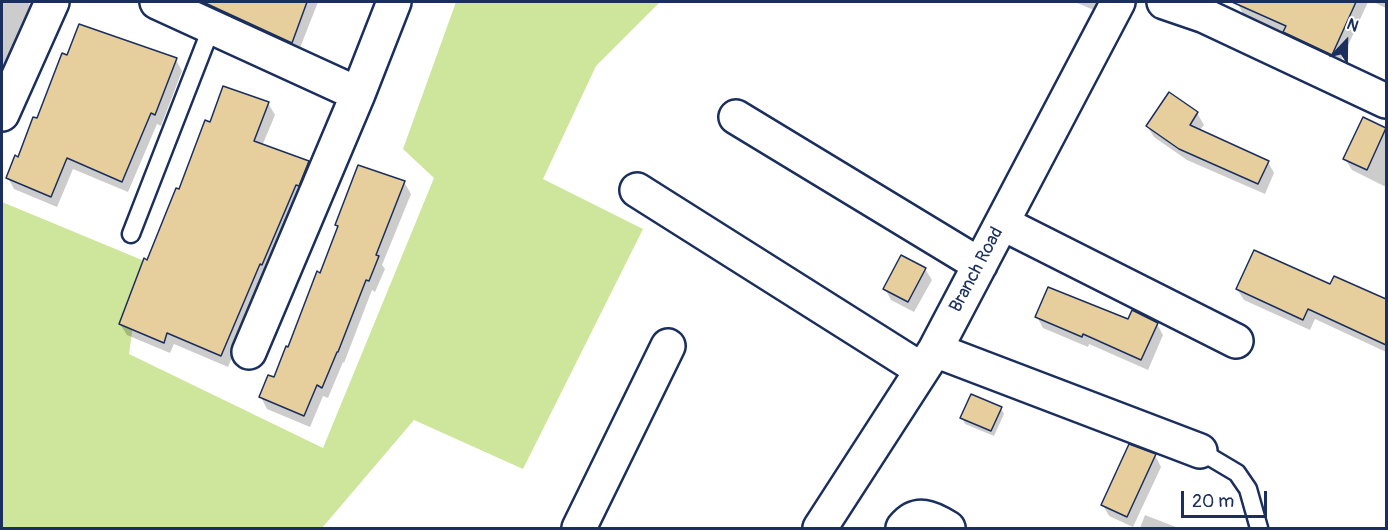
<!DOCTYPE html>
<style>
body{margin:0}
#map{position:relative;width:1388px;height:530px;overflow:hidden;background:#fff;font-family:Pangolin,sans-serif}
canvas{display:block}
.frame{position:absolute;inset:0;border:3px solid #1b2f5e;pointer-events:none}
.north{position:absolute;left:1316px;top:12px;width:60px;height:60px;-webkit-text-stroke:4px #fff;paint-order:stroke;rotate:22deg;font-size:16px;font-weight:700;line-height:24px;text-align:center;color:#1b2f5e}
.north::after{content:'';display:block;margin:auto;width:21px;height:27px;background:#1b2f5e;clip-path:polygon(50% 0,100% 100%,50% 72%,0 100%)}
.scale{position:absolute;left:1181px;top:491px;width:86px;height:27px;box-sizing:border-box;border:3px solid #1b2f5e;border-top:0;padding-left:8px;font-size:18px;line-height:21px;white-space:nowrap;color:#1b2f5e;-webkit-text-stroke:4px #fff;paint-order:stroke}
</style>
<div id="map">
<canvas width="1388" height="530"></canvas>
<div class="frame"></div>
<div class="north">N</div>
<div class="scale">20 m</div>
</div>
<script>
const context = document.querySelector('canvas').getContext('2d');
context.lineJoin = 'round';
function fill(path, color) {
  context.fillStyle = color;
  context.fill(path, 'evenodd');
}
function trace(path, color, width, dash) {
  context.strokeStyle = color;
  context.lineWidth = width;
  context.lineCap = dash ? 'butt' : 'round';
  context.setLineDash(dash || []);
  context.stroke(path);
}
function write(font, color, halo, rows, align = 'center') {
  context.font = font + ' Pangolin,sans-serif';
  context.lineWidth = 4.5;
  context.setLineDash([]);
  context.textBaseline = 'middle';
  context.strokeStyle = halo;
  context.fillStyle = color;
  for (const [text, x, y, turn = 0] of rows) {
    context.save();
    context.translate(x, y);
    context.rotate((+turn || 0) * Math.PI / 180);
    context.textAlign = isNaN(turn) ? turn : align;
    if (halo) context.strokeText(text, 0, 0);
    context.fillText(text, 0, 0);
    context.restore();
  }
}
const green = new Path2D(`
 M 456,2 L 660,2 L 596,66 L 543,179 L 643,229 L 523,469 L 414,420 L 322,528 L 2,528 L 2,202 L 142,260 L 129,354 L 323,448 L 434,178 L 403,149 Z`);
const shadow = new Path2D(`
 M 2,2 L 28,2 L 30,5 L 19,33 L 21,37 L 2,88 Z
 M 185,2 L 318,2 L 298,53 Z
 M 1075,2 L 1109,2 L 1103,14 Z
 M 1237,2 L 1368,2 L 1339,65 L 1291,43 L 1286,34 L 1243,14 Z
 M 1373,2 L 1386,2 L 1386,8 Z
 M 176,60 L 182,71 L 161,126 L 157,124 L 128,192 L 73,169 L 57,207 L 14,189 L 8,178 L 38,120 Z
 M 1169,94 L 1197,113 L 1204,125 L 1199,131 L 1268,162 L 1274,173 L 1265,194 L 1187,160 L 1154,137 L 1147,126 Z
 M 268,103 L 275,115 L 262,146 L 308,162 L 315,174 L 266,275 L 228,367 L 174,344 L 170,353 L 127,335 L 120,324 L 179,191 L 211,124 Z
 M 1364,119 L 1386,130 L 1386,187 L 1352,170 L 1345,159 Z
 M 404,182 L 411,194 L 382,265 L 385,269 L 375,292 L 372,290 L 344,363 L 343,362 L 328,398 L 323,396 L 310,427 L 267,409 L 261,397 L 275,379 L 289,349 L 321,274 L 339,228 L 337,225 Z
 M 925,269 L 932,280 L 914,312 L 891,300 L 885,289 Z
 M 1334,278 L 1386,301 L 1386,352 L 1315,319 L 1310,330 L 1244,300 L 1237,289 L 1331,286 Z
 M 1037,317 L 1129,321 L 1157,324 L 1163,335 L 1148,370 L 1089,344 L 1088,347 L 1043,328 Z
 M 1001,408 L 1004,414 L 994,436 L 965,424 L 962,418 Z
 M 1155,455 L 1161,467 L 1133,527 L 1109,516 L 1103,505 Z
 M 1145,515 L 1176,527 L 1176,528 L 1140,528 Z`);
const building = new Path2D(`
 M 203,2 L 307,2 L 292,43 Z
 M 1232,2 L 1356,2 L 1332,55 L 1283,32 L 1286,26 Z
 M 79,24 L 177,58 L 155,115 L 151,113 L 122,182 L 67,158 L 51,197 L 6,178 L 15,155 L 18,157 L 33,117 L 37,118 L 62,53 L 67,55 Z
 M 223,86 L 269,102 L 254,141 L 309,161 L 299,186 L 296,185 L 262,265 L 260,264 L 221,356 L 167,333 L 164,343 L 119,324 L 144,258 L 147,260 L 176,188 L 179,189 L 205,120 L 210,122 Z
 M 1169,92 L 1198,112 L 1190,125 L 1269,161 L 1258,184 L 1179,149 L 1146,126 Z
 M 1363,117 L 1386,128 L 1367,170 L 1343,159 Z
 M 358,165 L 405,181 L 376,255 L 379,256 L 369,281 L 366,280 L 338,352 L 337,352 L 322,388 L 317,385 L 304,416 L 259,397 L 268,375 L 274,377 L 286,346 L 288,347 L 317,271 L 320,273 L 338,226 L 335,225 Z
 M 1254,250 L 1330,284 L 1334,276 L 1386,299 L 1386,345 L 1308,309 L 1303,320 L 1236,289 Z
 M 901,255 L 926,268 L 908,302 L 883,289 Z
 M 1048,287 L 1128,319 L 1132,310 L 1158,323 L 1141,360 L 1083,334 L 1082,337 L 1035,317 Z
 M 971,394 L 1002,407 L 991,431 L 960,418 Z
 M 1129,444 L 1156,454 L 1127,517 L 1101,505 Z`);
const service = new Path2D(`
 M 131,234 L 212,26
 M 1200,451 L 1237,473 L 1248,489 L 1259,528`);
const minor = new Path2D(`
 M 157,2 L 358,94 L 394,2
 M 1164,2 L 1205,16 L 1386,101
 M 2,114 L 52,2
 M 736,117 L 980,265
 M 637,190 L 922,370
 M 1002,223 L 1236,341
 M 935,350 L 1200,451
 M 249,352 L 358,94
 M 579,528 L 668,346
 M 820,528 L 935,350 L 1118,2
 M 903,528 C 917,510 932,518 948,528`);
const streetNames = [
 ["Branch Road",977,270,-62]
];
fill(green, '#cde69c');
fill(shadow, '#0003');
fill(building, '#e7ce9d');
trace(building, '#1b2f5e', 1.5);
trace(service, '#1b2f5e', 21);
trace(minor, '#1b2f5e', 38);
trace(service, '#fff', 16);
trace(minor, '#fff', 33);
write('18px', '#1b2f5e', '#fff', streetNames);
</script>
